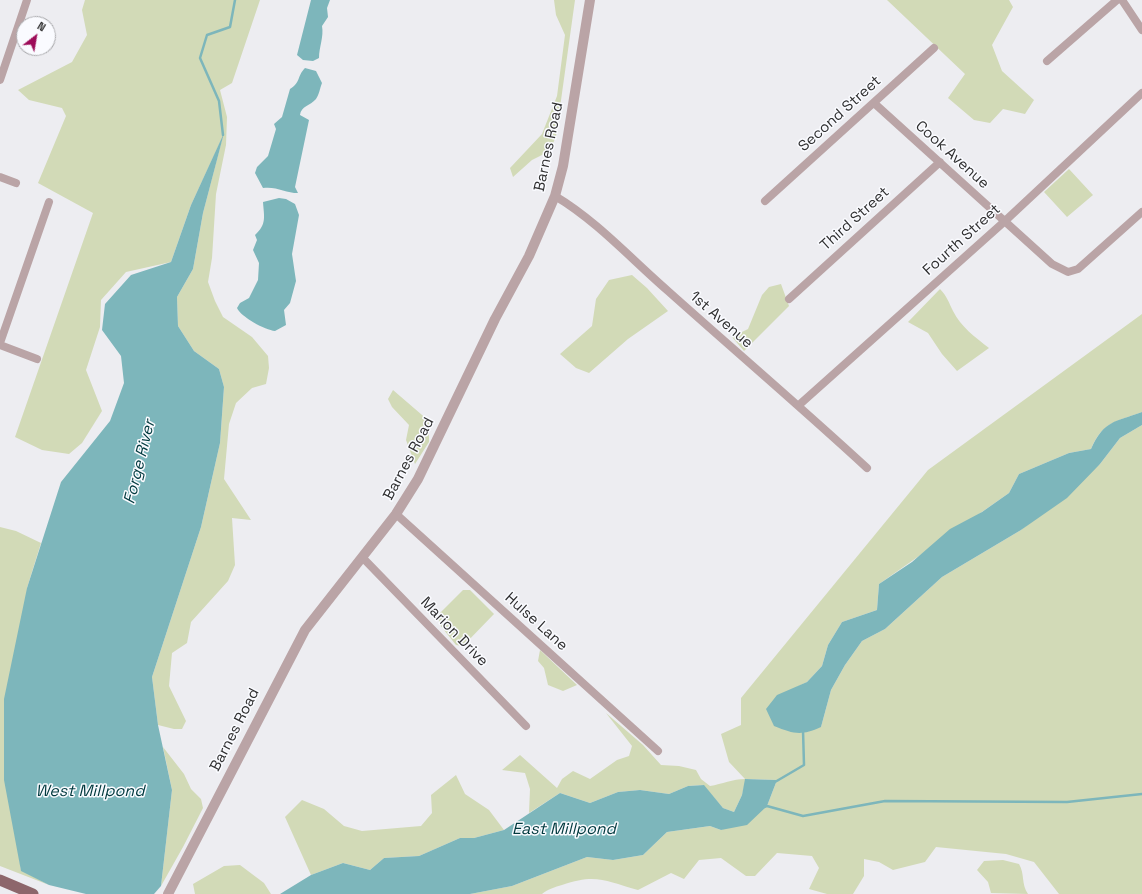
<!DOCTYPE html>
<style>
body{margin:0}
#map{position:relative;width:1142px;height:894px;overflow:hidden;background:#ededf1;font-family:"Space Grotesk",sans-serif}
canvas{display:block}
.north{position:absolute;left:16px;top:16px;width:40px;height:40px;box-sizing:border-box;background:#fafbff;border:1px solid #a9a9ac;border-radius:50%;rotate:31deg;font-size:11px;font-weight:700;line-height:16px;text-align:center;color:#2f2f30}
.north::after{content:'';display:block;margin:auto;width:14px;height:18px;background:#9d0c59;clip-path:polygon(50% 0,100% 100%,50% 72%,0 100%)}
</style>
<div id="map">
<canvas width="1142" height="894"></canvas>
<div class="north">N</div>
</div>
<script>
const context = document.querySelector('canvas').getContext('2d');
context.lineJoin = 'round';
function fill(path, color) {
  context.fillStyle = color;
  context.fill(path, 'evenodd');
}
function trace(path, color, width, dash) {
  context.strokeStyle = color;
  context.lineWidth = width;
  context.lineCap = dash ? 'butt' : 'round';
  context.setLineDash(dash || []);
  context.stroke(path);
}
function write(font, color, halo, rows, align = 'center') {
  context.font = font + ' "Space Grotesk",sans-serif';
  context.lineWidth = 3;
  context.setLineDash([]);
  context.textBaseline = 'middle';
  context.strokeStyle = halo;
  context.fillStyle = color;
  for (const [text, x, y, turn = 0] of rows) {
    context.save();
    context.translate(x, y);
    context.rotate((+turn || 0) * Math.PI / 180);
    context.textAlign = isNaN(turn) ? turn : align;
    if (halo) context.strokeText(text, 0, 0);
    context.fillText(text, 0, 0);
    context.restore();
  }
}
const green = new Path2D(`
 M 85,0 L 260,0 L 232,83 L 220,90 L 227,117 L 226,145 L 216,194 L 212,258 L 208,282 L 215,301 L 223,317 L 252,337 L 268,356 L 269,368 L 266,384 L 252,388 L 236,403 L 229,424 L 224,479 L 251,520 L 232,518 L 235,565 L 228,581 L 191,622 L 187,643 L 172,653 L 169,686 L 186,721 L 182,729 L 174,729 L 158,725 L 152,677 L 201,527 L 220,443 L 224,387 L 219,369 L 194,351 L 178,326 L 177,297 L 193,269 L 203,213 L 223,136 L 191,205 L 171,262 L 126,272 L 101,300 L 100,327 L 86,370 L 102,411 L 82,443 L 69,454 L 42,450 L 15,437 L 93,213 L 38,183 L 66,116 L 62,108 L 29,100 L 18,90 L 72,62 L 87,35 L 82,10 Z
 M 554,0 L 575,0 L 556,136 L 550,151 L 532,160 L 513,177 L 510,168 L 542,134 L 557,96 L 565,35 L 556,15 Z
 M 887,0 L 1009,0 L 1013,7 L 992,45 L 1002,71 L 1034,100 L 1025,114 L 1003,109 L 990,123 L 974,120 L 948,98 L 965,74 Z
 M 1069,169 L 1093,195 L 1067,217 L 1044,192 Z
 M 632,275 L 647,288 L 668,311 L 628,339 L 589,373 L 576,368 L 560,354 L 592,326 L 596,299 L 609,280 Z
 M 781,284 L 789,306 L 744,351 L 732,337 L 748,329 L 762,295 L 769,287 Z
 M 940,289 C 947,296 949,303 953,311 C 961,327 975,337 989,348 L 957,371 L 942,354 L 928,333 L 908,322 Z
 M 1142,314 L 1142,412 C 1116,422 1103,421 1091,449 L 1069,453 L 1019,474 L 1009,493 L 879,584 L 877,610 L 842,622 L 828,645 L 822,666 L 807,682 L 797,687 L 821,727 L 831,690 L 845,665 L 862,641 L 885,629 L 942,577 L 1021,530 L 1100,464 L 1120,438 L 1142,425 L 1142,894 L 1059,894 L 1034,862 L 1006,854 L 936,847 L 925,862 L 893,870 L 879,862 L 864,859 L 864,876 L 853,894 L 827,894 L 809,889 L 819,868 L 812,856 L 777,853 L 755,876 L 746,876 L 721,858 L 699,860 L 684,879 L 671,873 L 638,890 C 606,881 596,873 562,885 C 555,887 548,889 542,894 L 470,894 L 512,886 L 587,857 L 613,860 L 643,855 L 667,832 L 710,826 L 721,830 L 767,806 L 777,780 L 746,779 L 742,795 L 734,812 L 723,808 L 703,785 L 688,786 L 669,794 L 640,790 L 618,792 L 590,803 L 560,793 L 529,813 L 530,789 L 525,773 L 502,770 L 520,755 L 557,788 L 562,779 L 573,771 L 590,779 L 617,760 L 629,756 L 632,746 L 606,713 L 643,745 L 661,765 L 679,766 L 696,770 L 701,779 L 710,786 C 722,784 733,779 745,779 L 729,762 L 721,734 L 741,725 L 741,698 L 928,470 Z
 M 393,390 L 429,421 L 429,442 L 415,464 L 406,440 L 409,425 L 392,407 L 388,399 Z
 M 0,527 L 16,531 L 41,543 L 27,588 L 18,850 L 21,870 L 49,885 L 0,866 Z
 M 463,590 L 470,590 L 494,614 L 463,646 L 456,645 L 440,625 L 438,615 Z
 M 540,650 L 577,685 L 563,691 L 548,685 L 544,668 L 538,661 Z
 M 163,747 L 184,774 L 191,789 L 201,799 L 203,808 L 183,847 L 161,886 L 172,790 Z
 M 456,775 L 465,794 L 489,810 L 504,830 L 474,838 L 460,838 L 419,856 L 384,858 L 370,870 L 343,863 L 311,875 L 285,817 L 302,800 L 324,809 L 344,826 L 362,831 L 421,826 L 432,813 L 431,795 Z
 M 1003,860 L 1019,864 C 1025,874 1021,884 1028,894 L 991,893 L 988,882 L 977,870 L 984,861 Z
 M 240,865 L 264,883 L 271,894 L 195,894 L 193,884 L 224,866 Z`);
const water = new Path2D(`
 M 311,0 L 330,0 L 327,8 L 328,17 L 322,26 C 324,37 319,47 319,58 L 313,61 L 303,60 L 297,55 Z
 M 305,68 L 316,71 L 322,83 C 320,88 319,95 316,99 C 310,106 301,106 300,115 L 309,120 L 295,187 L 298,193 C 286,193 276,186 263,188 L 255,173 L 257,167 L 268,156 L 276,129 L 274,124 L 282,117 L 290,89 C 301,82 297,76 305,68 Z
 M 224,133 L 203,213 L 193,269 L 177,297 L 178,326 L 194,351 L 219,369 L 224,387 L 220,443 L 201,527 L 152,677 L 158,725 L 172,790 L 161,886 L 154,894 L 86,894 L 49,885 L 21,871 L 4,780 L 4,699 L 27,588 L 61,482 L 110,421 L 124,383 L 121,356 L 102,330 L 105,304 L 131,275 L 171,262 L 191,205 Z
 M 279,198 L 286,199 L 295,204 L 299,215 L 292,254 L 296,281 L 290,303 L 284,310 L 286,325 L 275,331 C 265,330 241,317 237,308 L 240,303 L 249,298 L 258,280 L 259,263 L 253,250 L 257,240 L 255,235 C 267,224 264,217 263,202 Z
 M 1142,412 L 1142,425 L 1120,438 L 1100,464 L 1067,498 L 1021,530 L 942,577 L 885,629 L 862,641 L 845,665 L 831,690 L 821,727 C 801,736 794,734 774,726 L 766,709 L 777,695 L 807,682 L 822,666 L 828,645 L 842,622 L 877,610 L 879,584 L 912,562 L 950,529 L 982,512 L 1009,493 L 1019,474 L 1069,453 L 1091,449 C 1104,420 1115,422 1142,412 Z
 M 745,779 L 777,780 L 767,806 L 747,825 L 721,830 L 710,826 L 667,832 L 643,855 L 613,860 L 587,857 L 512,886 L 470,894 L 280,894 L 311,875 L 343,863 L 370,870 L 384,858 L 419,856 L 460,838 L 474,838 L 504,830 L 560,793 L 590,803 L 618,792 L 640,790 L 669,794 L 688,786 L 704,785 L 723,808 L 734,812 L 742,795 Z`);
const stream = new Path2D(`
 M 223,135 L 219,101 L 200,58 L 207,35 L 230,27 L 235,0
 M 775,782 L 804,765 L 803,730
 M 764,807 L 767,806 L 803,816 L 885,801 L 1067,802 L 1142,794`);
const minor = new Path2D(`
 M 1122,0 L 1142,30
 M 1047,61 L 1117,0
 M 0,80 L 27,0
 M 874,103 L 1052,264 L 1068,272 L 1078,269 L 1142,212
 M 0,177 L 16,183
 M 555,196 C 597,221 631,259 668,291 C 734,350 802,408 867,468
 M 765,201 L 934,48
 M 789,299 L 940,162
 M 0,343 L 49,202
 M 0,345 L 37,359
 M 799,405 L 1005,221 L 1142,93
 M 396,514 L 658,751
 M 362,557 L 526,726`);
const tertiary = new Path2D(`
 M 168,894 L 305,630 L 396,514 L 418,479 L 495,319 L 529,256 L 555,196 L 563,166 L 590,0`);
const primary = new Path2D(`
 M 0,880 L 33,894`);
const streetNames = [
 ["Second Street",840,114,-42],
 ["Barnes Road",549,147,-78],
 ["Cook Avenue",952,155,42],
 ["Third Street",855,219,-42],
 ["Fourth Street",962,240,-42],
 ["1st Avenue",721,320,41],
 ["Barnes Road",409,459,-62],
 ["Hulse Lane",536,622,42],
 ["Marion Drive",454,632,46],
 ["Barnes Road",235,730,-63]
];
const waterNames = [
 ["Forge River",140,462,-76],
 ["West Millpond",90,792],
 ["East Millpond",564,830]
];
fill(green, '#d2dab7');
fill(water, '#7db6bb');
trace(stream, '#7db6bb', 2.5);
trace(minor, '#baa4a6', 8);
trace(tertiary, '#baa4a6', 10);
trace(primary, '#8d666b', 11);
write('15px', '#2f2f30', '#fafbff', streetNames);
write('italic 16px', '#00393e', '#fafbff', waterNames);
</script>
